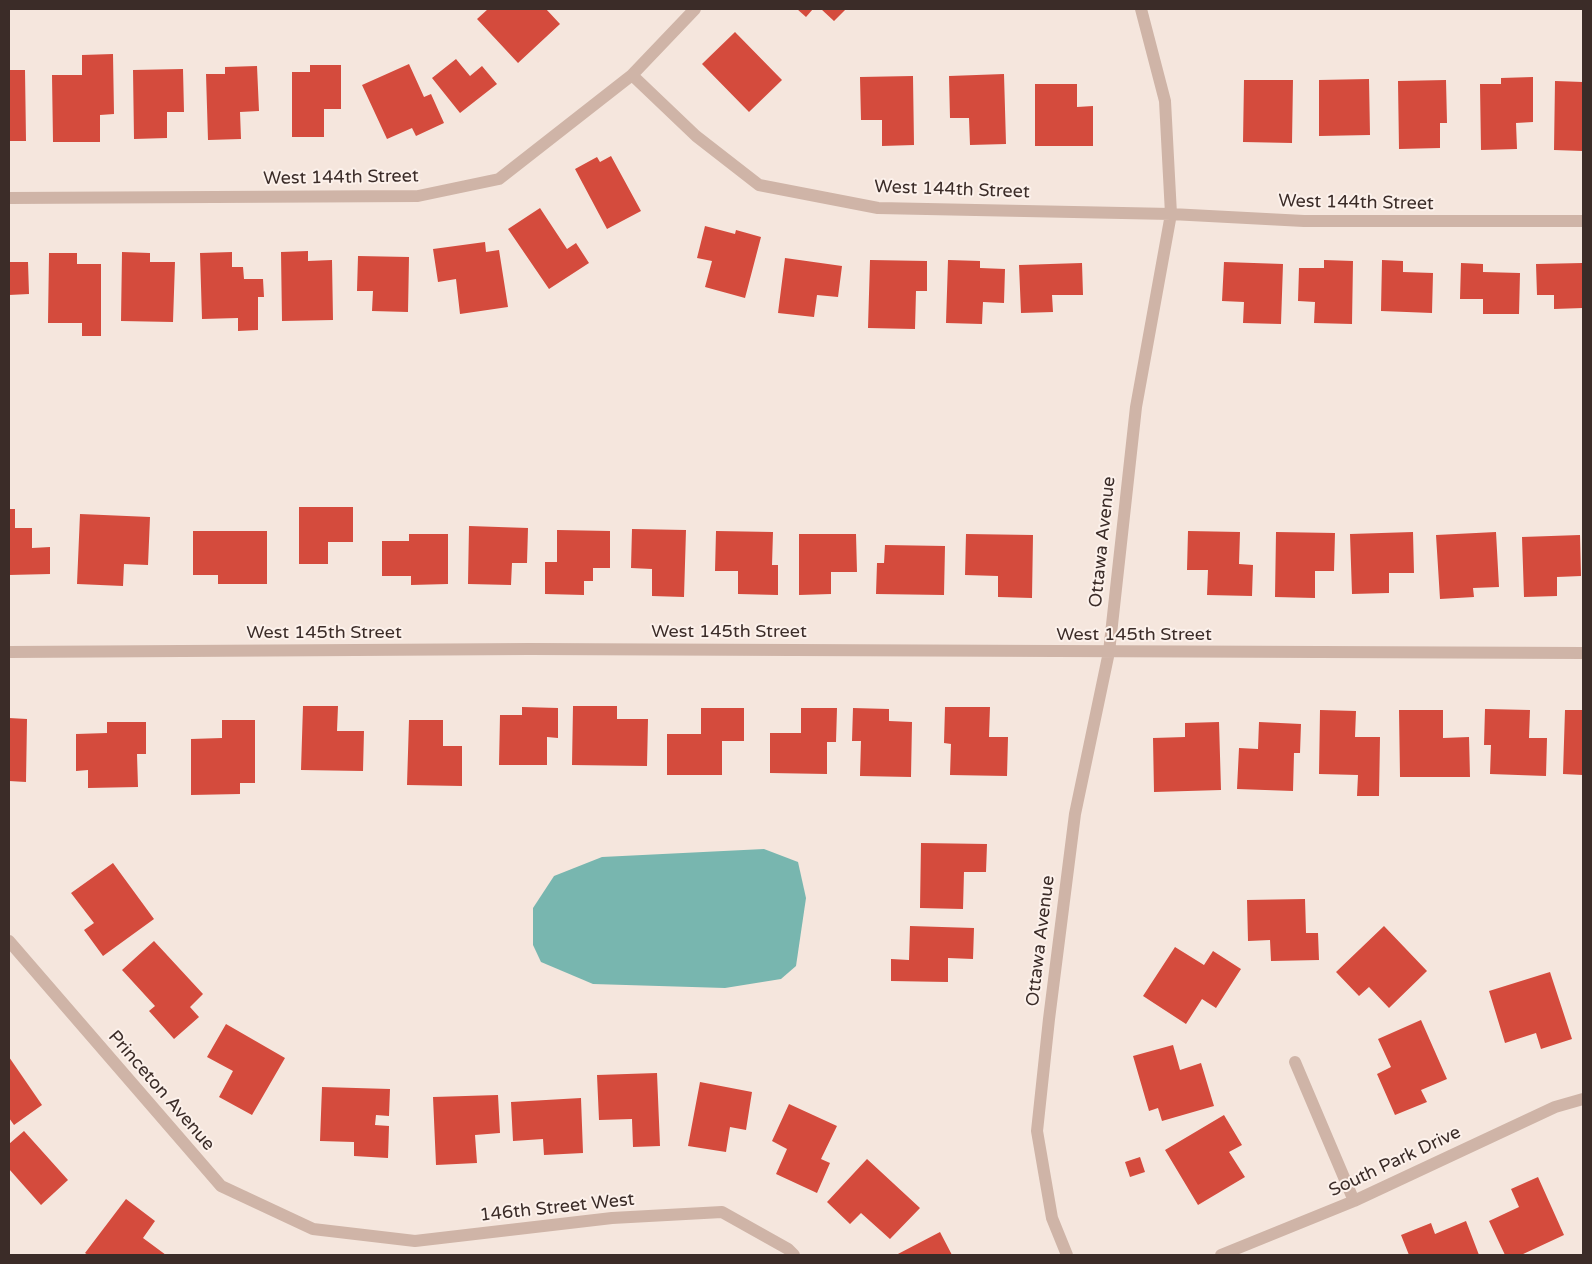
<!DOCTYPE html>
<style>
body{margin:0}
#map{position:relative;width:1592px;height:1264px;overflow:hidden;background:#f5e6dd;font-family:"Varela Round",sans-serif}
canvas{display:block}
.frame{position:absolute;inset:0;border:10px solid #3b2c28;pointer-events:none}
</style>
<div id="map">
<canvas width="1592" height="1264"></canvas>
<div class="frame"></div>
</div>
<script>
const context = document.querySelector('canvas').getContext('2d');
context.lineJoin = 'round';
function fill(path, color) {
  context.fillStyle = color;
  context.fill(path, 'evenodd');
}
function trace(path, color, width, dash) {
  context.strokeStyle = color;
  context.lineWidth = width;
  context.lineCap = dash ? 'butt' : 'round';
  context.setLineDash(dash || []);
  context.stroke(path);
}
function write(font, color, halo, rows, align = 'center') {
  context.font = font + ' "Varela Round",sans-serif';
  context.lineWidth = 4;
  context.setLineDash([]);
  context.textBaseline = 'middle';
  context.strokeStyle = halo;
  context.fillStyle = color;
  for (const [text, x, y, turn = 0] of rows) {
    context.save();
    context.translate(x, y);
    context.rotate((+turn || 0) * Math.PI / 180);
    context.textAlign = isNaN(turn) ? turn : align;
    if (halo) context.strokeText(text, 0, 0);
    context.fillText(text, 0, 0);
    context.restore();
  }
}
const water = new Path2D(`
 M 764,849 L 798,862 L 806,898 L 796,966 L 781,979 L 725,988 L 593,984 L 541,962 L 533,945 L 533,908 L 554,876 L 602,857 Z`);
const building = new Path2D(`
 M 488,9 L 546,9 L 560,24 L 518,63 L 477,19 Z
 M 797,9 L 813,9 L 806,17 Z
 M 821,9 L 846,9 L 834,21 Z
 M 735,32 L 782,80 L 749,112 L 702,64 Z
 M 113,54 L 114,114 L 100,115 L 100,142 L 53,142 L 52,75 L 82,75 L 82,55 Z
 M 456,59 L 470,76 L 482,66 L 497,84 L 460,113 L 432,78 Z
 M 409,64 L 424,97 L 431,94 L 444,123 L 416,136 L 412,128 L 387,139 L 362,85 Z
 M 310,65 L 341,65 L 341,109 L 324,109 L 324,137 L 292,137 L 292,72 L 310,72 Z
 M 257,66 L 259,111 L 240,112 L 241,139 L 208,140 L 206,74 L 225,74 L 225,67 Z
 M 183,69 L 184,112 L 167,112 L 167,138 L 134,139 L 133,70 Z
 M 9,70 L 25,70 L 26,141 L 9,141 Z
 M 1004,74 L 1006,144 L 970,145 L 969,118 L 950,118 L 949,76 Z
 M 913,76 L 914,145 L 882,146 L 882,120 L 861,120 L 860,77 Z
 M 1533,77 L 1533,122 L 1516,123 L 1517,149 L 1481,150 L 1480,84 L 1501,84 L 1501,78 Z
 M 1369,79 L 1370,135 L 1319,136 L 1319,80 Z
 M 1244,80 L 1293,80 L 1292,143 L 1243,142 Z
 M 1446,80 L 1447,123 L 1440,123 L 1440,148 L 1399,149 L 1398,81 Z
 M 1555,81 L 1583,82 L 1583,151 L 1554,150 Z
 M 1035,84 L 1077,84 L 1077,107 L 1093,106 L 1093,146 L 1035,146 Z
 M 611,156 L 641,211 L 607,229 L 575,169 L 597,157 L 600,162 Z
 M 540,208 L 567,249 L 576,243 L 589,263 L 549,289 L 508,229 Z
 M 705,226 L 735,234 L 736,230 L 761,237 L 745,298 L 705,287 L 712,261 L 697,258 Z
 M 485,242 L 486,252 L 499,250 L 508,307 L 460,314 L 456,279 L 438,282 L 433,249 Z
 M 308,251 L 308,261 L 332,260 L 333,320 L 282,321 L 281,252 Z
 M 122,252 L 150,253 L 150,262 L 175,262 L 173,322 L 121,321 Z
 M 232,252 L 232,267 L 243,267 L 244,279 L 263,279 L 264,297 L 258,297 L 258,330 L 238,331 L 238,318 L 202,319 L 200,253 Z
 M 49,253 L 77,253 L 77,264 L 101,264 L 101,336 L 82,336 L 82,323 L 48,323 Z
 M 358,256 L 409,257 L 408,312 L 372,311 L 373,291 L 357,291 Z
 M 785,258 L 842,266 L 838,297 L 817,295 L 814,317 L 778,313 Z
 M 870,260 L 927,261 L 927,291 L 916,291 L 915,329 L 868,328 Z
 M 948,260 L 980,261 L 980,268 L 1005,269 L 1004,303 L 983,302 L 982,324 L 946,323 Z
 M 1324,260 L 1353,261 L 1352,324 L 1314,323 L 1315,302 L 1298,301 L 1299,268 L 1324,268 Z
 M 1382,260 L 1403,261 L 1403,272 L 1433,273 L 1432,313 L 1381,311 Z
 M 9,262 L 28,262 L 29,294 L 9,295 Z
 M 1224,262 L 1283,264 L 1281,324 L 1243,323 L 1244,302 L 1222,301 Z
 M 1082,263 L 1083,295 L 1052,295 L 1053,312 L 1021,313 L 1019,265 Z
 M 1461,263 L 1483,264 L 1483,272 L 1520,273 L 1519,314 L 1483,314 L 1483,299 L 1460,299 Z
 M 1583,263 L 1583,308 L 1554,309 L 1554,295 L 1537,295 L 1536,264 Z
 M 299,507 L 353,507 L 353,542 L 328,542 L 328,564 L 299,564 Z
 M 9,509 L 15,509 L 15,528 L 32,528 L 32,548 L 50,547 L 50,574 L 9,575 Z
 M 80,514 L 150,517 L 148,565 L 124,564 L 123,586 L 77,584 Z
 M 469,526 L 528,528 L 527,563 L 512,563 L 511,585 L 468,584 Z
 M 632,529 L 686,530 L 684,597 L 652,596 L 652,569 L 631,568 Z
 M 557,530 L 610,531 L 610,568 L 593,568 L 593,581 L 584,581 L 584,595 L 545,594 L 545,562 L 557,562 Z
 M 193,531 L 267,531 L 267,584 L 218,584 L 218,575 L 193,575 Z
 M 716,531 L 773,532 L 772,565 L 778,565 L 778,595 L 738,594 L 738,571 L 715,571 Z
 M 1188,531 L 1240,532 L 1239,564 L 1253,565 L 1252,596 L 1207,595 L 1208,570 L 1187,570 Z
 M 1276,532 L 1335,533 L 1334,571 L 1315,571 L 1315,598 L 1275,597 Z
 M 1413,532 L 1414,573 L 1389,573 L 1389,593 L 1352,594 L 1350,534 Z
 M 1496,532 L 1499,587 L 1473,588 L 1474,597 L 1440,599 L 1436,535 Z
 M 409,534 L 448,534 L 448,584 L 411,585 L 411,576 L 382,576 L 382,541 L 409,541 Z
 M 799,534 L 856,534 L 857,572 L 831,572 L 831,594 L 799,595 Z
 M 966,534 L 1033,535 L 1032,598 L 998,597 L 998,576 L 965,575 Z
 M 1580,535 L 1581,576 L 1557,577 L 1557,596 L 1524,597 L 1522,537 Z
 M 885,545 L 945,546 L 944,595 L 876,594 L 877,563 L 884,563 Z
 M 303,706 L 338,706 L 337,731 L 364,731 L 363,771 L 301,770 Z
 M 573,706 L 617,706 L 617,719 L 648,719 L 647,766 L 572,765 Z
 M 522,707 L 558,708 L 558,738 L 547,737 L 547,765 L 499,765 L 500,715 L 522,715 Z
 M 945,707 L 990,707 L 989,737 L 1008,737 L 1007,776 L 950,775 L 951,744 L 944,743 Z
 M 701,708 L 744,708 L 744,741 L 722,741 L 722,775 L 667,775 L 667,734 L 701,734 Z
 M 801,708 L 837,708 L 836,742 L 827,742 L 827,774 L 770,773 L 770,733 L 801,733 Z
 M 853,708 L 889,709 L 889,721 L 912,722 L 911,777 L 860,776 L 861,741 L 852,741 Z
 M 1485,709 L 1530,710 L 1529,738 L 1547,738 L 1546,776 L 1490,774 L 1491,745 L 1484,745 Z
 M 1320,710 L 1356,711 L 1355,737 L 1380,737 L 1379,796 L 1357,796 L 1358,775 L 1319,774 Z
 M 1399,710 L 1443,710 L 1443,738 L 1469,737 L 1470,777 L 1400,777 Z
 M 1565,710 L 1583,710 L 1583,775 L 1563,774 Z
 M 9,718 L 27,719 L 26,782 L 9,781 Z
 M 222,720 L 255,720 L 255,783 L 240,783 L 240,794 L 191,795 L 191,739 L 222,738 Z
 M 409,720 L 443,720 L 443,746 L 462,746 L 462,786 L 407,785 Z
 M 107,722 L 146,722 L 146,754 L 137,754 L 138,787 L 88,788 L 88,770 L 76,771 L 76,734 L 107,733 Z
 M 1219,722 L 1221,790 L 1154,792 L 1153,738 L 1185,737 L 1185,723 Z
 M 1259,722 L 1301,724 L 1300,753 L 1294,753 L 1293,791 L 1237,789 L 1239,748 L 1258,749 Z
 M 921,843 L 987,844 L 986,872 L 964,872 L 963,909 L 920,908 Z
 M 113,863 L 154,919 L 103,956 L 84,930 L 94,923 L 71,893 Z
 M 1305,899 L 1306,933 L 1318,933 L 1319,960 L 1271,961 L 1270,940 L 1248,941 L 1247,900 Z
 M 910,926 L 974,928 L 973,959 L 948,958 L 948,982 L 891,981 L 891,959 L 909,960 Z
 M 1384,926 L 1427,971 L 1389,1008 L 1369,987 L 1359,996 L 1336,972 Z
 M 154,941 L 203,994 L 190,1007 L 199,1017 L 174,1039 L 149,1011 L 155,1006 L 122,970 Z
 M 1175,947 L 1204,965 L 1213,951 L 1241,969 L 1216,1008 L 1202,999 L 1186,1024 L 1143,996 Z
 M 1550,972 L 1572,1039 L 1541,1049 L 1536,1033 L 1505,1043 L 1489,991 Z
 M 1421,1020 L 1447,1079 L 1421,1090 L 1427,1102 L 1395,1115 L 1377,1074 L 1391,1067 L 1378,1039 Z
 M 226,1024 L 285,1058 L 252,1115 L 219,1097 L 233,1071 L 207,1057 Z
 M 1173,1045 L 1180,1070 L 1201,1063 L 1214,1106 L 1162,1121 L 1158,1108 L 1149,1111 L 1133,1056 Z
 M 9,1057 L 42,1105 L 14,1125 L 9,1118 Z
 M 657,1073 L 660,1146 L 633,1147 L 632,1119 L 599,1120 L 597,1075 Z
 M 700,1082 L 752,1092 L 746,1130 L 730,1127 L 726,1152 L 688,1146 Z
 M 322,1087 L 390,1089 L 389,1116 L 376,1115 L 375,1125 L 389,1126 L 388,1158 L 354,1156 L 354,1142 L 320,1141 Z
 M 498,1095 L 500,1133 L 475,1135 L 477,1163 L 436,1165 L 433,1097 Z
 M 581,1098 L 583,1153 L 544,1155 L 543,1139 L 513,1141 L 511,1102 Z
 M 789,1104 L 837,1126 L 821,1159 L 830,1163 L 817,1193 L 776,1174 L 787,1149 L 772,1141 Z
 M 1224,1115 L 1242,1145 L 1229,1152 L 1245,1177 L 1198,1205 L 1165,1150 Z
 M 24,1131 L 68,1180 L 41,1205 L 9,1169 L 9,1144 Z
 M 1140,1157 L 1145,1172 L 1130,1177 L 1125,1162 Z
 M 867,1159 L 920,1208 L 890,1239 L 861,1213 L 850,1224 L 827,1202 Z
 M 1538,1177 L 1564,1235 L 1521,1255 L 1505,1255 L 1489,1221 L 1519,1207 L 1511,1189 Z
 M 126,1199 L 155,1221 L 143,1238 L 166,1255 L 88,1255 L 85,1253 Z
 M 1466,1221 L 1479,1255 L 1409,1255 L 1401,1235 L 1431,1223 L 1435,1234 Z
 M 940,1232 L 952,1255 L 896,1255 Z`);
const minor = new Path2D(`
 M 632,75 L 695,9
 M 9,198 L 418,196 L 499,179 L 632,75 L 696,136 L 759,185 L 878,208 L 1171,214 L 1304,221 L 1583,221
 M 9,652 L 529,649 L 1583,653
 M 9,941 L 221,1186 L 313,1229 L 415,1241 L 612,1218 L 722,1212 L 788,1249 L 794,1255
 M 1295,1062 L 1354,1201
 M 1067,1255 L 1052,1218 L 1037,1131 L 1049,1019 L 1075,814 L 1109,652 L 1136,407 L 1171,214 L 1165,101 L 1141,9
 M 1221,1255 L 1354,1201 L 1555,1107 L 1583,1099`);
const streetNames = [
 ["West 144th Street",341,178,-1],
 ["West 144th Street",952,190,2],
 ["West 144th Street",1356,203,1],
 ["Ottawa Avenue",1103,542,-84],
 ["West 145th Street",729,632],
 ["West 145th Street",324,633],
 ["West 145th Street",1134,635],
 ["Ottawa Avenue",1041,941,-83],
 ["Princeton Avenue",161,1091,49],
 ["South Park Drive",1395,1162,-25],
 ["146th Street West",557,1208,-6]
];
fill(water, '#78b6af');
fill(building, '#d44b3d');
trace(minor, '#cfb4a7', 12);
write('18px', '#3b2c28', '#fcf1eb', streetNames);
</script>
